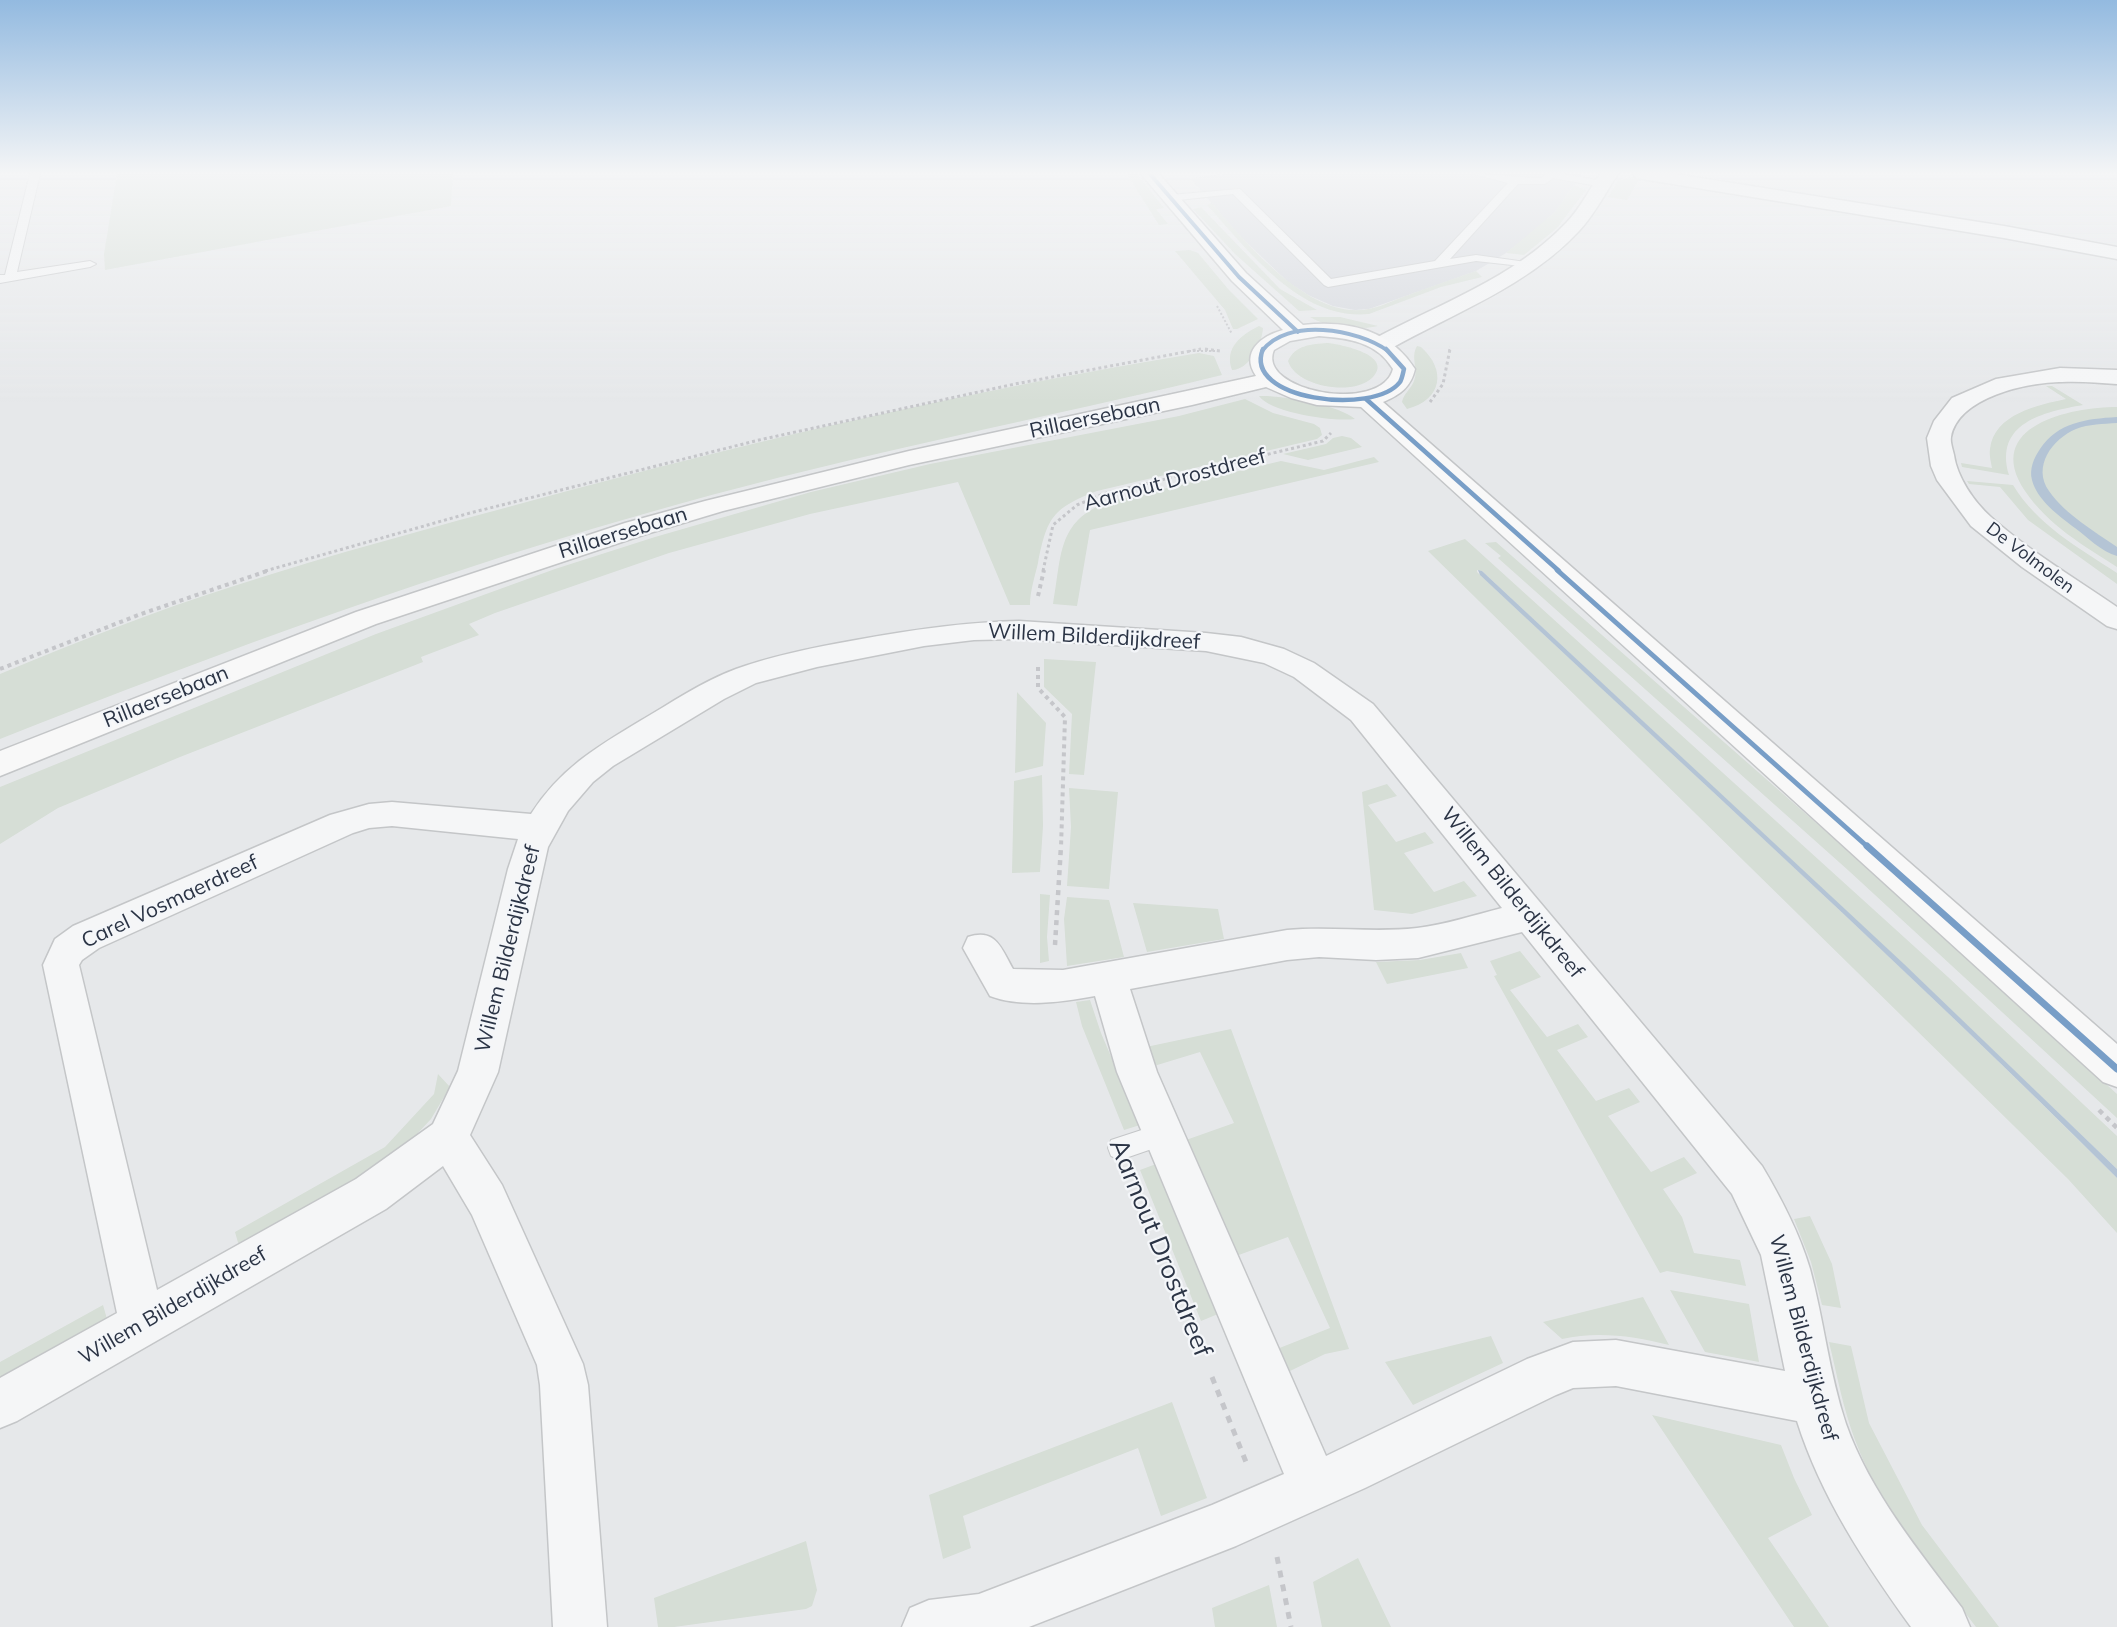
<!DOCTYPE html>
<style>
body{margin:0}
canvas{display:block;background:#e6e8ea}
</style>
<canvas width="2117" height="1627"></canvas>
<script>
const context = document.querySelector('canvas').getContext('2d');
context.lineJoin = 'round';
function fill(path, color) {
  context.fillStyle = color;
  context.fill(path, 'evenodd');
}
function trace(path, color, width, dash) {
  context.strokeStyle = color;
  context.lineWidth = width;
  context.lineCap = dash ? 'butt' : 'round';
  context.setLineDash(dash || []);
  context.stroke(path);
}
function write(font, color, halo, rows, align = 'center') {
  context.font = font + ' Mulish,sans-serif';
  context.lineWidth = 4.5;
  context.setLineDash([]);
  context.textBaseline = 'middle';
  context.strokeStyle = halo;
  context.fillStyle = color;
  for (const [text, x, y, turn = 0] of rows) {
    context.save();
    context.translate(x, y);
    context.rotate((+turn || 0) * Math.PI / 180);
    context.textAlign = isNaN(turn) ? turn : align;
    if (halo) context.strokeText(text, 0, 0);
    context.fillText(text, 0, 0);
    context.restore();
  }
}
const built = new Path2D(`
 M 1224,174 L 1582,174 L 1555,212 L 1533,232 L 1506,253 L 1476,271 L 1369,309 L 1355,310 L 1333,306 L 1308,295 L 1288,282 L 1241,237 L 1190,178 Z`);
const green = new Path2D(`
 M 117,174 L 453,174 L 451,206 L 105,270 L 104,254 Z
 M 1127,174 L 1137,174 L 1164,208 L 1156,209 L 1168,224 L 1159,225 Z
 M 1629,177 L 1640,177 L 1627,200 L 1608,197 L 1618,181 Z
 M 1574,185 L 1586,190 L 1557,228 L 1524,255 L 1506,253 L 1555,212 Z
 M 1212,203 C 1246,243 1310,321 1369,309 C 1380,307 1392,301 1403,297 C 1427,288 1452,279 1476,271 L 1482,277 L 1441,287 L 1369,314 C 1300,321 1248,250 1207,205 Z
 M 1201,207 L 1280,289 L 1317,310 L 1299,311 L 1235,254 L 1193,209 Z
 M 1190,250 L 1198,253 L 1229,290 L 1258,319 L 1237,329 L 1233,329 L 1225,310 L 1175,251 Z
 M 1310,317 L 1340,317 L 1378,326 C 1356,331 1329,328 1310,317 Z
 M 1259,326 L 1263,328 C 1262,344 1249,370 1232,370 C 1224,348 1241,335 1259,326 Z
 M 1327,343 C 1340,344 1394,355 1373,377 C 1354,397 1296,387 1288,361 C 1295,345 1312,344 1327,343 Z
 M 1417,346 L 1421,347 C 1447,370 1442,400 1407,409 L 1402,402 C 1404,393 1411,389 1414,381 C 1419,369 1410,358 1417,346 Z
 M 1199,353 L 1214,356 L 1222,375 C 1041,419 858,454 679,504 C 448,568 223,651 0,739 L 0,674 C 77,642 154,611 234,586 C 333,554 434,527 534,500 C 753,441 975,389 1199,353 Z
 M 2046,386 L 2052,386 L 2083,405 C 2043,412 1994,423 2009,475 L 1962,467 L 1961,463 L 1992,468 C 1991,462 1989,455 1990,449 C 1994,414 2038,405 2066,399 Z
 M 1259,396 C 1282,395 1339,405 1355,419 C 1334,422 1271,413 1259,396 Z
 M 1245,399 L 1273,413 L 1314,424 L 1320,428 L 1322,435 L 1317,439 L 1097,491 C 1053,508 1047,517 1038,563 C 1035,576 1030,591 1030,605 L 1010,605 L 958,482 L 810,514 L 669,553 L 495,613 L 469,624 L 479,635 L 421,657 L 423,662 L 180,757 L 58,808 L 0,844 L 0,787 L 376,634 L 555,569 L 655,537 L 811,492 L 930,464 L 1179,416 Z
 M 2117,407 L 2117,567 C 2084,546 2048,525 2025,491 C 1982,426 2070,407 2117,407 Z
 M 1342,436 L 1351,438 L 1362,447 L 1308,460 L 1283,454 L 1326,444 L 1333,438 Z
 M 1374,457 L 1379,462 L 1090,530 L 1077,606 L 1053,604 C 1062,557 1056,521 1108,502 L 1281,461 L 1324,470 Z
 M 1967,481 L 2013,485 C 2037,525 2079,548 2117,573 L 2117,584 L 2028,520 L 2000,487 L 1969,484 Z
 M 1465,539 L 1948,977 L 2117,1136 L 2117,1169 L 1903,964 L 1482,571 L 1477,570 L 1477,572 C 1691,773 1909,970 2117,1178 L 2117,1233 L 2068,1179 L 1428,551 Z
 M 1496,542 L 1880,879 L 2117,1094 L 2117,1118 L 1849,871 L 1498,558 L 1501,556 L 1485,543 Z
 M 1044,659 L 1096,662 L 1084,775 L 1069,774 L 1072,714 L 1044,687 Z
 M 1017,692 L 1046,723 L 1043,766 L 1015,773 Z
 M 1042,775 L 1043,826 L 1040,872 L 1012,873 L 1014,781 Z
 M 1387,784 L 1397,796 L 1368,805 L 1396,842 L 1425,832 L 1434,843 L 1404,853 L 1434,892 L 1464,881 L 1477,896 L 1412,914 L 1374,910 L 1362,792 Z
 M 1069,788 L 1118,792 L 1109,889 L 1067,886 L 1071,827 Z
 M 1040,894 L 1050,895 L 1047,937 L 1049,961 L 1040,963 Z
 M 1067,897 L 1109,900 L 1124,957 L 1067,966 L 1064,919 Z
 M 1133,903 L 1218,909 L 1224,939 L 1147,952 Z
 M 1520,951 L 1541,977 L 1510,990 L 1547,1037 L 1578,1024 L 1588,1037 L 1557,1050 L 1596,1101 L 1629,1088 L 1640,1102 L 1608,1116 L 1651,1172 L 1684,1157 L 1697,1173 L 1663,1189 L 1682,1217 L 1694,1253 L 1740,1260 L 1746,1286 L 1667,1271 L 1660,1273 L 1494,976 L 1497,975 L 1490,961 Z
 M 1461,953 L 1468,968 L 1387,984 L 1376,962 L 1420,960 Z
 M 1090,1000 L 1101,1033 L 1140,1125 L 1124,1130 L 1082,1026 L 1076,1002 Z
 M 1231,1029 L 1349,1349 L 1325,1354 L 1288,1372 L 1277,1349 L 1330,1328 L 1288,1237 L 1236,1256 L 1186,1140 L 1234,1123 L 1200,1052 L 1154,1066 L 1146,1047 Z
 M 438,1074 L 450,1087 L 431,1119 L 404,1148 L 382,1165 L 239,1246 L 235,1232 L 385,1147 L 434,1094 Z
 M 1156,1164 L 1218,1314 L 1201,1321 L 1140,1170 Z
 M 1810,1216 L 1832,1264 L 1841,1308 L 1822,1305 L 1811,1262 L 1794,1219 Z
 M 1670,1290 L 1749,1304 L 1759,1362 L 1705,1352 Z
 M 1643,1297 L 1669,1345 C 1634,1336 1597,1331 1562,1339 L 1543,1322 Z
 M 103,1305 L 107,1319 L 0,1379 L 0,1362 Z
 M 1491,1336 L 1503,1363 L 1413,1405 L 1385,1362 Z
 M 1829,1342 L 1851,1346 L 1869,1423 L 1922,1525 L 1999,1627 L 1976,1627 C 1932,1568 1881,1510 1855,1440 C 1843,1408 1837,1375 1829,1342 Z
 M 1172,1402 L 1207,1498 L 1161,1516 L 1138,1448 L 963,1516 L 971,1548 L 943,1559 L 929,1495 Z
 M 1652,1415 L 1781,1445 L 1794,1478 L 1812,1515 L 1768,1538 L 1829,1627 L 1794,1627 Z
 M 806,1541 L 817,1590 L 812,1606 L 806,1609 L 674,1627 L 658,1627 L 654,1598 Z
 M 1358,1558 L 1391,1627 L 1322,1627 L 1313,1582 Z
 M 1269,1585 L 1277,1627 L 1215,1627 L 1212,1608 Z`);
const water = new Path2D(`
 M 1478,570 L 1482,571 L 1904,964 L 2117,1169 L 2117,1178 C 1910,971 1693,775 1480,575 Z`);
const stream = new Path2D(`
 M 2117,417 L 2117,423 C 2103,424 2089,424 2076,429 C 2052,439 2032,467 2049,491 C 2066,515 2094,531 2117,547 L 2117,556 C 2102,552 2087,537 2075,528 C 2059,516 2037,500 2032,480 C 2029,469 2034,458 2040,449 C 2058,422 2086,419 2117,417 Z`);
const pathFar4 = new Path2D(`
 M 1217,306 L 1232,334
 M 1189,351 L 1218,351
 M 1449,351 L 1450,347`);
const pathFar3 = new Path2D(`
 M 1205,349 L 1220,351
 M 1430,402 L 1443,384 L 1450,349
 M 265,571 L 470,513 L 759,440 L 1015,384 L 1201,349
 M 1043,571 L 1053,525 L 1077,505 L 1103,494 L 1323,441 L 1331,433`);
const pathFar2 = new Path2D(`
 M 1038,596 L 1044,570
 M 1038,667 L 1038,688 L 1065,717 L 1061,848
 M 0,669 L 141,614 L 270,570`);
const pathFar1 = new Path2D(`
 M 1055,945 L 1061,846
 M 2099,1110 L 2117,1128`);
const path = new Path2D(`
 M 1212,1377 L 1246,1462
 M 1277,1557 L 1291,1627`);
const lane = new Path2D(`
 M 30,174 L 40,174 L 17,272 L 90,261 L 96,264 L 90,267 L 0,283 L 0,275 L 5,275 Z
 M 1474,174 C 1497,174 1519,178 1542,178 L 1545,174 L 1563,174 L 1603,181 L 1608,184 L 1603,187 L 1553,178 L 1545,184 L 1518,184 L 1450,259 L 1476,255 L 1526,262 L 1530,263 L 1530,267 L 1476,261 L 1328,287 L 1324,285 L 1233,194 L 1170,201 L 1165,198 L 1170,195 L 1240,189 L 1331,279 L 1435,261 L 1508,183 Z
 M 1163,1123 L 1172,1126 L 1175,1134 L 1172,1142 L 1120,1160 L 1111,1156 L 1108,1148 L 1111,1140 Z`);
const street = new Path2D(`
 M 1600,174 L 1618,174 C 1605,193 1595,214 1579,231 C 1528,286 1454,313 1390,349 L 1382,350 L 1374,349 L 1371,344 L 1374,339 C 1439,304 1514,278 1566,223 C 1580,209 1589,190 1600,174 Z
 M 1633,174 L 1675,174 L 2004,226 L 2117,247 L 2117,259 L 2004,238 L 1642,179 L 1636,178 Z
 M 2060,368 L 2117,370 L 2117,384 C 2099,383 2080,381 2062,382 C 2028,382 1958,397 1951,437 C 1950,442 1953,450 1954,455 C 1957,477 1974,502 1991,517 C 2029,551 2075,578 2117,607 L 2117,629 L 2107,626 L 2022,567 L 1971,526 L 1937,480 L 1931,466 L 1927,438 L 1934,421 L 1952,398 L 1996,379 Z
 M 1019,621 L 1206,633 L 1241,637 L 1284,649 L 1314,663 L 1373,704 L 1762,1166 C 1781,1198 1799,1232 1810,1269 C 1824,1320 1829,1374 1846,1424 C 1870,1492 1919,1551 1962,1608 L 1970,1627 L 1911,1627 C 1865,1563 1821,1497 1797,1421 L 1616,1386 L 1573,1388 L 1556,1395 L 1365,1488 L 1236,1546 L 1029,1627 L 902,1627 L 910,1608 L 929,1600 L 979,1594 L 1212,1505 L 1284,1474 L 1117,1072 L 1095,996 C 1062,1002 1022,1008 990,996 L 963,948 L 968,937 C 996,928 1001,948 1013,969 L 1063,970 L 1287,930 C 1330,926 1373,933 1417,928 C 1445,925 1474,915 1502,908 L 1351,720 L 1294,677 L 1264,663 L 1206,651 L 1019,639 L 974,640 L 924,646 L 817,667 L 756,683 L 724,699 L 613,766 L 593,782 L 568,811 L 548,847 L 498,1072 L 470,1135 L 502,1185 L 583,1364 L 588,1385 L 607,1627 L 553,1627 L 540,1385 L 537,1365 L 472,1215 L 443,1166 L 386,1209 L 17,1421 L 0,1428 L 0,1378 L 117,1313 L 43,965 L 55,939 L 73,926 L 330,815 L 369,804 L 392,802 L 531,814 C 560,769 595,748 640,721 C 671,703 703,681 736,669 C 775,655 816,647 856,640 C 911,630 964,622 1019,621 ZM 392,826 L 518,839 L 508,869 L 458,1071 L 433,1124 L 356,1179 L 157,1290 L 79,965 L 82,960 L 99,948 L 353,833 L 369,828 ZM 1522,932 L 1732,1194 L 1761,1255 L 1785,1371 L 1616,1340 L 1573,1342 L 1527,1359 L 1326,1456 L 1157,1072 L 1130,989 L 1287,960 L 1319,957 L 1376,960 L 1418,958 Z`);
const secondary = new Path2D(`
 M 1141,174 L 1159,174 L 1246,273 L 1303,325 C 1348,320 1390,330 1415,369 C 1411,387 1400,395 1383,402 L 2117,1044 L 2117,1087 L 2103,1082 L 1361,407 L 1317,405 L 1291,398 L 1266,387 L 1192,405 L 909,465 L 723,511 L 643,535 L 376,624 L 0,776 L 0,751 L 356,612 L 625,523 L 705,501 L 909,451 L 1256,376 C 1240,352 1261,336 1283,330 L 1232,281 ZM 1319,336 C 1348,338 1377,342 1393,369 C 1381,415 1256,391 1274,350 L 1290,341 Z`);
const bus1Far3 = new Path2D(`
 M 1150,174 L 1239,277 L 1298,332
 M 1262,351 C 1287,317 1358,329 1388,351`);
const bus1Far2 = new Path2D(`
 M 1263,349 C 1242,400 1374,416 1400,382 C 1402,379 1403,373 1404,369 L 1386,349
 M 1366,399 L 1559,571`);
const bus1Far1 = new Path2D(`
 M 1557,570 L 1869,848`);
const bus1 = new Path2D(`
 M 1867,846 L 2117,1069`);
const farStreetnames = [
 ["De Volmolen",2030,558,37]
];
const streetNames = [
 ["Rillaersebaan",1095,418,-12],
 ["Aarnout Drostdreef",1175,480,-15],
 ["Rillaersebaan",623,533,-17],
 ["Willem Bilderdijkdreef",1094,637,3],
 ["Rillaersebaan",166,697,-22],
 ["Willem Bilderdijkdreef",1512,893,51],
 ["Carel Vosmaerdreef",170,902,-25],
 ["Willem Bilderdijkdreef",508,949,-76],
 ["Willem Bilderdijkdreef",173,1306,-30],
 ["Willem Bilderdijkdreef",1803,1338,75]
];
const nearStreetnames = [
 ["Aarnout Drostdreef",1160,1248,68]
];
fill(built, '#d4d7dd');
fill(green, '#d6ded6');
fill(water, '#b4c4d5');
fill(stream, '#b4c4d5');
trace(lane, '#c4c6c8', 2);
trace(street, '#c4c6c8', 3);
trace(secondary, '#c4c6c8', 3);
trace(pathFar4, '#c5c6ca', 2, [2, 2]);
trace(pathFar3, '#c5c6ca', 3, [3, 3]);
trace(pathFar2, '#c5c6ca', 4, [4, 4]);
trace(pathFar1, '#c5c6ca', 4.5, [5, 5]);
trace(path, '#c5c6ca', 5, [7, 7]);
fill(lane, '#f5f6f7');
fill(street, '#f5f6f7');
fill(secondary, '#f8f8f8');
trace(bus1Far3, '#789ec7', 4);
trace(bus1Far2, '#789ec7', 4.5);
trace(bus1Far1, '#789ec7', 5);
trace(bus1, '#789ec7', 7);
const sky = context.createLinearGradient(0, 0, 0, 402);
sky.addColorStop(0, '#93bae0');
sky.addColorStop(0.43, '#f4f5f6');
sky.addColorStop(1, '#f4f5f600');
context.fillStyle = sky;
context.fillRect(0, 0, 2117, 402);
write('18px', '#2b3445', '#f4f6f9', farStreetnames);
write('21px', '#2b3445', '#f4f6f9', streetNames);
write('26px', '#2b3445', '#f4f6f9', nearStreetnames);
</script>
